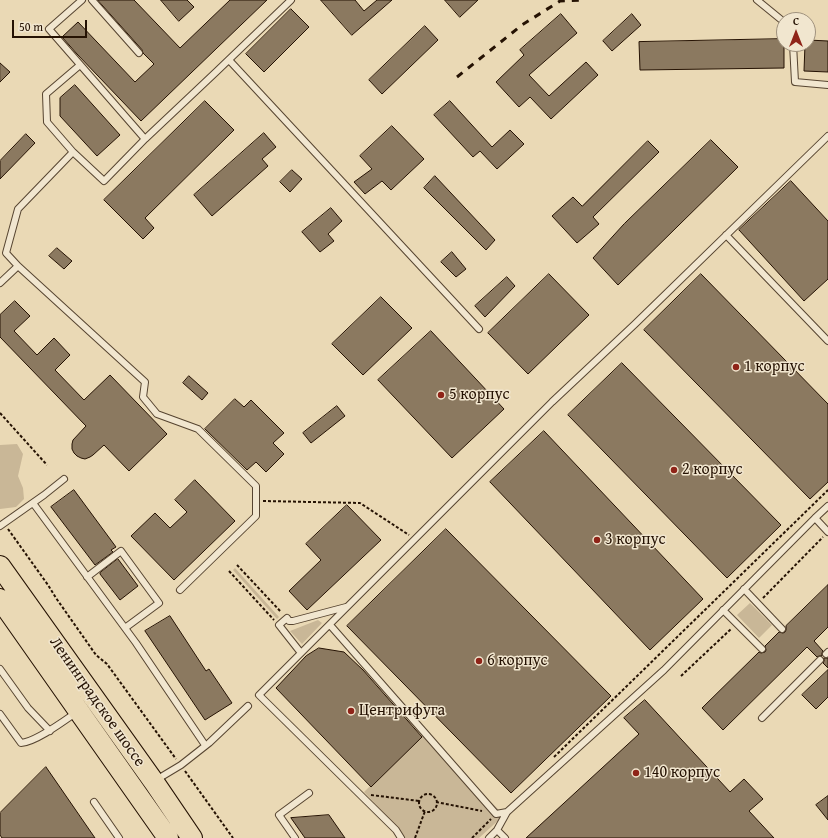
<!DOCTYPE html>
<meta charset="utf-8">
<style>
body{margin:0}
#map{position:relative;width:828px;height:838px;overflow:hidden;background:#ead9b5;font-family:"Gentium Book Plus",serif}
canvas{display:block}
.north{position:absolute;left:776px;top:12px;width:40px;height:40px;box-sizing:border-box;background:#f1e6cf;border:1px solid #9f917d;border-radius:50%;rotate:0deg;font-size:11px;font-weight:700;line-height:16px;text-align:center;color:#251203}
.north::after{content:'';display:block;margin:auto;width:14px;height:18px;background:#8f2418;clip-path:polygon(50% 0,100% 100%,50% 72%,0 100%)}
.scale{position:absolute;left:12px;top:20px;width:75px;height:18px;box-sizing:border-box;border:2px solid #251203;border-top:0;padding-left:5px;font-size:12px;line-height:14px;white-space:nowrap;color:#251203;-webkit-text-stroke:3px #f1e6cf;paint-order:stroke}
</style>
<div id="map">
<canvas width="828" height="838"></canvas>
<div class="north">С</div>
<div class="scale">50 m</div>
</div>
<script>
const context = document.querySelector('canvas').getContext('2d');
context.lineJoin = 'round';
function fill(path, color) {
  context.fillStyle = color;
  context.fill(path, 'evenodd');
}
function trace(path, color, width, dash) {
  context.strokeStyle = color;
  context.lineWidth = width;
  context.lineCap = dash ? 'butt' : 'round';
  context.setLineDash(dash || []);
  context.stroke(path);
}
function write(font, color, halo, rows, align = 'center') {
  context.font = font + ' "Gentium Book Plus",serif';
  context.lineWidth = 3;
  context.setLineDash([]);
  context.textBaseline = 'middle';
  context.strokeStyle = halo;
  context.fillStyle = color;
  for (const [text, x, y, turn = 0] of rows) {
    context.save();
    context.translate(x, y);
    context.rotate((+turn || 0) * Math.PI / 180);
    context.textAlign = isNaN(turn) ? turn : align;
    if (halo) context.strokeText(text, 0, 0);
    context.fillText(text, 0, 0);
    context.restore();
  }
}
const green = new Path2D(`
 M 17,444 L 23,454 L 18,476 L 23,488 L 24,499 L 16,507 L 0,509 L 0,445 Z
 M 235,568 L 279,617 L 277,619 L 233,570 Z
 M 750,603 L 772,625 L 759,638 L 737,615 Z
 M 318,620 L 322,623 L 302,644 L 290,631 Z
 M 423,734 L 499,810 L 503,816 L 479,838 L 405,838 L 396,826 L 364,792 Z`);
const building = new Path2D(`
 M 98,0 L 134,0 L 180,48 L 230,0 L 267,0 L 141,121 L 77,54 L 62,37 L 78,22 L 135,82 L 154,64 L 143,53 L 142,50 Z
 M 161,0 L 187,0 L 194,7 L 179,21 Z
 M 321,0 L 355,0 L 364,11 L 377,0 L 392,0 L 352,35 Z
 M 445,0 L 478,0 L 460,17 Z
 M 291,9 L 309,27 L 264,72 L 246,54 Z
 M 561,14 L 577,33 L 529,75 L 549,96 L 586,62 L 598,75 L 551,119 L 530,97 L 519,107 L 496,82 L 524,55 L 520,50 Z
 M 632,14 L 641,25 L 612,51 L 603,41 Z
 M 425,26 L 438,40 L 382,94 L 369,80 Z
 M 784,39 L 784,68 L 640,70 L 639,42 Z
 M 808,40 L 828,41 L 828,72 L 804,71 L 805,44 L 808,44 Z
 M 0,63 L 10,72 L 0,82 Z
 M 75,85 L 120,135 L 97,156 L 60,116 L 60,98 Z
 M 205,101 L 234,130 L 145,218 L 154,228 L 143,239 L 104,200 Z
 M 450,101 L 492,147 L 510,130 L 524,144 L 497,169 L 480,151 L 473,157 L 434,115 Z
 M 392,126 L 424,159 L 391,190 L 382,181 L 365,194 L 354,182 L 372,169 L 360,156 Z
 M 264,133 L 276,147 L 262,159 L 268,166 L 212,216 L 194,195 Z
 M 26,134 L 35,143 L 0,179 L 0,161 Z
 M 711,140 L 738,167 L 618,285 L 593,258 L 624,224 Z
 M 648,141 L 659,152 L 593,217 L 599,224 L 577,243 L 552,216 L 573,197 L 582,206 Z
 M 292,170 L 302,179 L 290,192 L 280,182 Z
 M 435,176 L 495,240 L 486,250 L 424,188 Z
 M 791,181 L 828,221 L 828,279 L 804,301 L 739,230 Z
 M 331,208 L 342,221 L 328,234 L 334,241 L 320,252 L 302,232 Z
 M 57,248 L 72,261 L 64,269 L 49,256 Z
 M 452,252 L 466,269 L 456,277 L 441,262 Z
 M 549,274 L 589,315 L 528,374 L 488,333 Z
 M 701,274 L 828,404 L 828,482 L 810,499 L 644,330 Z
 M 507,277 L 515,286 L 485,317 L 475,306 Z
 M 381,297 L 412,328 L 363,375 L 332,344 Z
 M 15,301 L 30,316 L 14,331 L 37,355 L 54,338 L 70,355 L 55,370 L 84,400 L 110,375 L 167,434 L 129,471 L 104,445 L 93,455 L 90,457 L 85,459 L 81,458 L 77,456 L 74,453 L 72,449 L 72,444 L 73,440 L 86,426 L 0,337 L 0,315 Z
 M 431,331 L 504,409 L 452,458 L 378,380 Z
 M 622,363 L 781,525 L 727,578 L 568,415 Z
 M 189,376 L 208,393 L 202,400 L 183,383 Z
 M 235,399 L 244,407 L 251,400 L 284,433 L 273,443 L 284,454 L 266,472 L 256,462 L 247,470 L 205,429 Z
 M 337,406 L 345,416 L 311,443 L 303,433 Z
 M 544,431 L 703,599 L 650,650 L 490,482 Z
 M 195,480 L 235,521 L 174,580 L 131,536 L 155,513 L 170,528 L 187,512 L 175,500 Z
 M 74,490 L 116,547 L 111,550 L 113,552 L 95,565 L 51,507 Z
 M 347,505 L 381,540 L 307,610 L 289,591 L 321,560 L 306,544 Z
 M 446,529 L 611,696 L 511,793 L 347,626 Z
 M 118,559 L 138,586 L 120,600 L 100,574 L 100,573 Z
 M 828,585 L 828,627 L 814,641 L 823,651 L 822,653 L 822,656 L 819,656 L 817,657 L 807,647 L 723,730 L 702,708 L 759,652 L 761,653 L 765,652 L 766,650 L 765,646 L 779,632 L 783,633 L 785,632 L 786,630 L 786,626 Z
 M 170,616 L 206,671 L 209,669 L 232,703 L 205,720 L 145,631 Z
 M 319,648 L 344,652 L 363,670 L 422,737 L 371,787 L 276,688 L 306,656 Z
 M 824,658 L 828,658 L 828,668 L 823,663 L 824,661 Z
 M 828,670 L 828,697 L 816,709 L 802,695 Z
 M 645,700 L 730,792 L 744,779 L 763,799 L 749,811 L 774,838 L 526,838 L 639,734 L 624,718 Z
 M 46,767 L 95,838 L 2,838 L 0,835 L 0,813 Z
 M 828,796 L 828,820 L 816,805 Z
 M 329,815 L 345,838 L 305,838 L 291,818 Z`);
const path = new Path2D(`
 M 0,413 L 47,465
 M 263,501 L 360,503 L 409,535
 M 8,529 L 48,585 L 56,598 L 96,655 L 107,664 L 176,759
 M 237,565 L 281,612
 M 229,571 L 274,620
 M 763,598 L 823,537
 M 681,676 L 731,629
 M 554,757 L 828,490
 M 185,771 L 233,838
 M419 803a9 9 0 1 1 18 0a9 9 0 1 1-18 0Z
 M 371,795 L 419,801
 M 436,802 L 482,811
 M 415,838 L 425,811
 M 472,838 L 491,819`);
const service = new Path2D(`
 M 82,0 L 49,29 L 145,139
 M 92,0 L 139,53
 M 757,0 L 784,22
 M 793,44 L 795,82 L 828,85
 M 229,60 L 479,329
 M 80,65 L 46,94 L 47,122 L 73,152 L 18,209 L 6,253 L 18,266 L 145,382 L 143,397 L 157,414 L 198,429 L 256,486 L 256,516 L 180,590
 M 73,152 L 104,181 L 145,139 L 216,72 L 291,0
 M 726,235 L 828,341
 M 0,283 L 18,266
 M 33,503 L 136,643 L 205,745
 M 815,518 L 828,506
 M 0,526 L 44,495 L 64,479
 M 87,577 L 121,551 L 159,603 L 125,628
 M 744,589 L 782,629
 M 723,610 L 762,649
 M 330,625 L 496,814 L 507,812
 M 301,653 L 279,625 L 287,618 L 289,621 L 293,621 L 346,607
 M 826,654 L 828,652
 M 0,669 L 28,708 L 50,731
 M 0,714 L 21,743 C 36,742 64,721 77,712
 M 762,718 L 820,660
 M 156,780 L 181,765 L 209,743 L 248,706
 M 94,802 L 119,838
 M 497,830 L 505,838
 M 295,838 L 279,815 L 309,793
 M 401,838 L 396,830 L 259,695 L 552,402 L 635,324 L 828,136
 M 489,838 L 497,830 L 507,812 L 664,670 L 815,518 L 828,532`);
const trunk = new Path2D(`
 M 0,566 L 154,782 L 192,838
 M 0,599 L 168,838`);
const rail = new Path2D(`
 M 457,77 L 522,25 L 560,1 L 585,0`);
const markers = [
 [736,367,4,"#8f2418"],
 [441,395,4,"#8f2418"],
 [674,470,4,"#8f2418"],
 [597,540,4,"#8f2418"],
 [479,661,4,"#8f2418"],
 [351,711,4,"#8f2418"],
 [636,773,4,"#8f2418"]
];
const poiNames = [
 ["1 корпус",744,367],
 ["5 корпус",449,395],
 ["2 корпус",682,470],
 ["3 корпус",605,540],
 ["6 корпус",487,661],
 ["Центрифуга",359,711],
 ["140 корпус",644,773]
];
const streetNames = [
 ["Ленинградское шоссе",97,702,55]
];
fill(green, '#c9b797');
fill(building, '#8b7960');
trace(building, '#251203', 1);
trace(service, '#564430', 8);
trace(trunk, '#251203', 22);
trace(path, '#251203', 2, [3, 2]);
trace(service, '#f1e6cf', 6);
trace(trunk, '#ead9b5', 20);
trace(rail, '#251203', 3, [7, 7]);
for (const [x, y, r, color] of markers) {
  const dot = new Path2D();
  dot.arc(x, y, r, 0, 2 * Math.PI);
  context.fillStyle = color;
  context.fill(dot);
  trace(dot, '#f1e6cf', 1.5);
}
write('16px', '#251203', '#f1e6cf', poiNames, 'left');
write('16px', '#251203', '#f1e6cf', streetNames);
</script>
